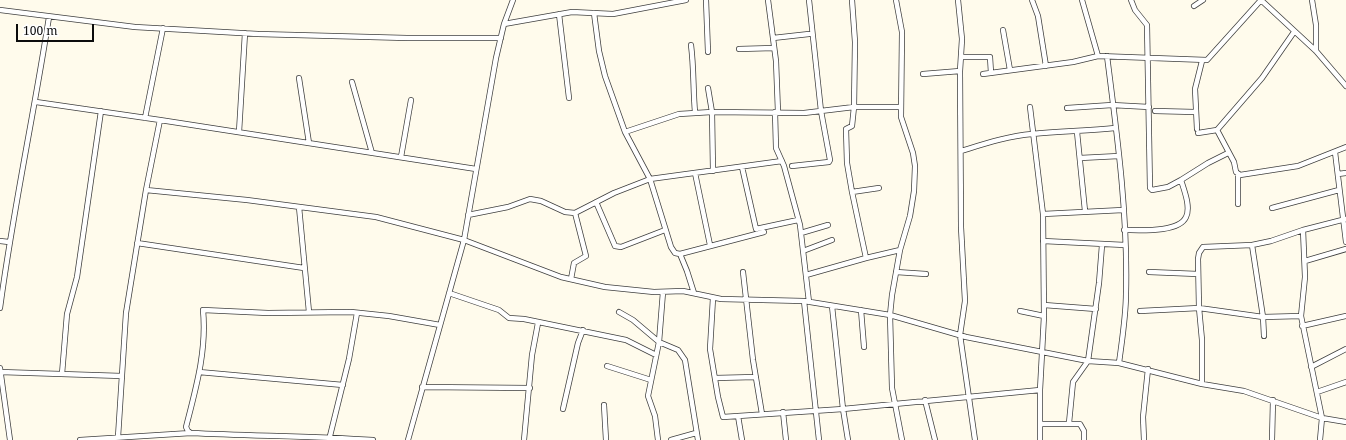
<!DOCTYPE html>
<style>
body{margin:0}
#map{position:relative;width:1346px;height:440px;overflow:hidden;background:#fffbec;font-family:"Noto Serif",serif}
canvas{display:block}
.scale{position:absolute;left:16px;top:24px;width:78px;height:18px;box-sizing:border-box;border:2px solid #0c0c0c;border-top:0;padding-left:5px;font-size:12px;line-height:14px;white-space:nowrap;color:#0c0c0c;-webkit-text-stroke:3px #fff;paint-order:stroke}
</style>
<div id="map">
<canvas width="1346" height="440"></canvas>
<div class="scale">100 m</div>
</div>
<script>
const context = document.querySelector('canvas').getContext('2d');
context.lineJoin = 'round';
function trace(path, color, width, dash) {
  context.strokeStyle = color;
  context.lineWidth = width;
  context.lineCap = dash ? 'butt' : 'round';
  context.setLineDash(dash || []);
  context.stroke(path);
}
const minor = new Path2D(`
 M 706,0 L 708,52
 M 768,0 L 776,61 L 778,112
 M 896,0 L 902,32 L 901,117 L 913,153 L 915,166 L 914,191 L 910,216 L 900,250 L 892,295 L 890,315 L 892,388 L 902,440
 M 958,0 L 962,39 L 960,71 L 961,227 L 965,301 L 960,335 L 975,440
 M 1032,0 L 1038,16 L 1046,66
 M 1082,0 L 1098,56
 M 1131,0 L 1135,10 L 1147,25 L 1150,188 L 1152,190 L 1168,187 L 1181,180
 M 1312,0 L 1316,25 L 1316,51
 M 1194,6 L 1203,0
 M 0,10 L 135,27 L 258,34 L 407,38 L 501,38
 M 594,13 L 599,51 L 605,76 L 625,132 L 650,179 L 671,247 L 675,253 L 680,254 L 687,271 L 694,293
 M 559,14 L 569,98
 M 504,24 L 572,12 L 613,14 L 686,0
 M 1003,30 L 1010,70
 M 773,38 L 809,34
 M 691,45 C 694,68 693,90 695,112
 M 739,49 L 774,48
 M 1107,56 C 1117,134 1128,214 1126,293 C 1126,316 1122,340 1119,363
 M 962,57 L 990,57 L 991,73
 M 923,74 L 960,71
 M 983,74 L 1073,62 L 1098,56 L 1207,60 L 1261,0 L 1316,51 L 1346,86
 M 299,78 L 309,143
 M 352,82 L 372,153
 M 708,88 L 712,112 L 713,171
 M 36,102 L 160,120 L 146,190 L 126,313 L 118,437
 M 1067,108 L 1112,105 L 1149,107
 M 1155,111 L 1195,112
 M 775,112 L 776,148 L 784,166 L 800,225 L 809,302
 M 145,118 L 163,28
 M 160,120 L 476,169
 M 1197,129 L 1195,89 L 1202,61
 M 1217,130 L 1234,162 L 1236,172 L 1240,175 L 1298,166 L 1346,147
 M 239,132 L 245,33
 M 625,132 L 679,114 L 712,112 L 804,113 L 854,107 L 855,42 L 852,0
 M 1077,132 L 1085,211
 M 1198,133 L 1217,130 L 1262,78 L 1294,32
 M 961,151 C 984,144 1008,136 1032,134 C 1060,131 1088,131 1115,128
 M 1335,152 L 1346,242
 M 401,157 L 411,100
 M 1080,158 L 1119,156
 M 792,166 L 829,162 L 830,160 L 821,111 L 809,0
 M 742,167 L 756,229 L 798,220
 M 695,173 L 710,245
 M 1238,174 L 1238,204
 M 1338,174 L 1346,173
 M 146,190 L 247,200 L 376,217 L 464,240 L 561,277 L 605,287 L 654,292 L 683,291 L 721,299 L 804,301 L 890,315 L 966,337 L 1088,361 L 1119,363 L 1202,384 L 1244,391 L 1322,418 L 1346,422
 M 852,192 L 847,163 L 846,129 L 852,126 L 854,107 L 901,107
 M 596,202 L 615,246 L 621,247 L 665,230
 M 299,207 L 309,312
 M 1272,208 L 1339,190
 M 1043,214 L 1123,210
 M 468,215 L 508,207 L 530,199 L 541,201 L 565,212 L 575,213 L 614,193 L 650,179 L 782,161
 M 1124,230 C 1139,230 1179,233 1186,217 C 1191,207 1184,190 1181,180 L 1208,163 L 1228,153
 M 1303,230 L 1305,277 L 1301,316 L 1322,418 L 1320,440
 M 801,233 L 828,225
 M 0,241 L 9,242
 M 1043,241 L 1125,245
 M 137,243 L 304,268
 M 803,251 L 832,240
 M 680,254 L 764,232
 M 866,258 L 900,250
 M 1305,261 L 1346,249
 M 743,272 L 753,360 L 762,414
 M 896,272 L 926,274
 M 1149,272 L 1198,274
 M 806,275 L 866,258 L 852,192 L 879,188
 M 571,279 L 574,263 L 586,256 L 575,213
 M 663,292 L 659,342 L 678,350 L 685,360 L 698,440
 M 449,293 L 499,310 L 509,318 L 524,319 L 626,340 L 656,355
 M 713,298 L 710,349 L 718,397 L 723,417 L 843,409 L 1040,390 L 1044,316 L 1043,214 L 1030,107
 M 804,301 L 819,440
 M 1044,305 L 1096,309
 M 832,306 L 843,409 L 848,440
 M 0,308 C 13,210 34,114 49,17
 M 861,310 L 864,347
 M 1020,311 L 1044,316
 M 1140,311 L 1199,308 L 1198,259 L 1199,253 L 1203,247 L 1252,245
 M 619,312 L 633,320 L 659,342 L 648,396 L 655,416 L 658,440
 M 1302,326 L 1346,316
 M 1264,336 L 1263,317 L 1301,316
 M 607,366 L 651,380
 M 1311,367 L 1346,349
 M 0,368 L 10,440
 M 0,372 L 122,376
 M 199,372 L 343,385
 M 62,374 L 67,314 L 77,277 L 101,111
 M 715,378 L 756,377
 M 1202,384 L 1202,340 L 1199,308 L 1263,317 L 1252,245 L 1271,241 L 1303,230 L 1346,219
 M 422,387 L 530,388
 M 1317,392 L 1346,382
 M 925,400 L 935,440
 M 604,405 L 606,440
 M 563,409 L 578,343 L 583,330
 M 783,412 L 786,440
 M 738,416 L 742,440
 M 1069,423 L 1073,382 L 1088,361 L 1099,283 L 1102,245
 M 1040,424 L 1080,424 L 1084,431 L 1084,440
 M 80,440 L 191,433
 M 329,440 L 349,359 L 357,313
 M 373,440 C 312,436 252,436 191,433 L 188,431 L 186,427 C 196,388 207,350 203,310 L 268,313 L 351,312 L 389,316 L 440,325
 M 408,440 L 464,240 L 496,58 L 504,24 L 513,0
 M 524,440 L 532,355 L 538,323
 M 671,440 L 696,433
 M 1040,440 L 1040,390
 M 1144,440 L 1143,417 L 1148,369
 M 1272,440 L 1273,400`);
trace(minor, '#3f3f3f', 6);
trace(minor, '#fff', 4.5);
</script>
